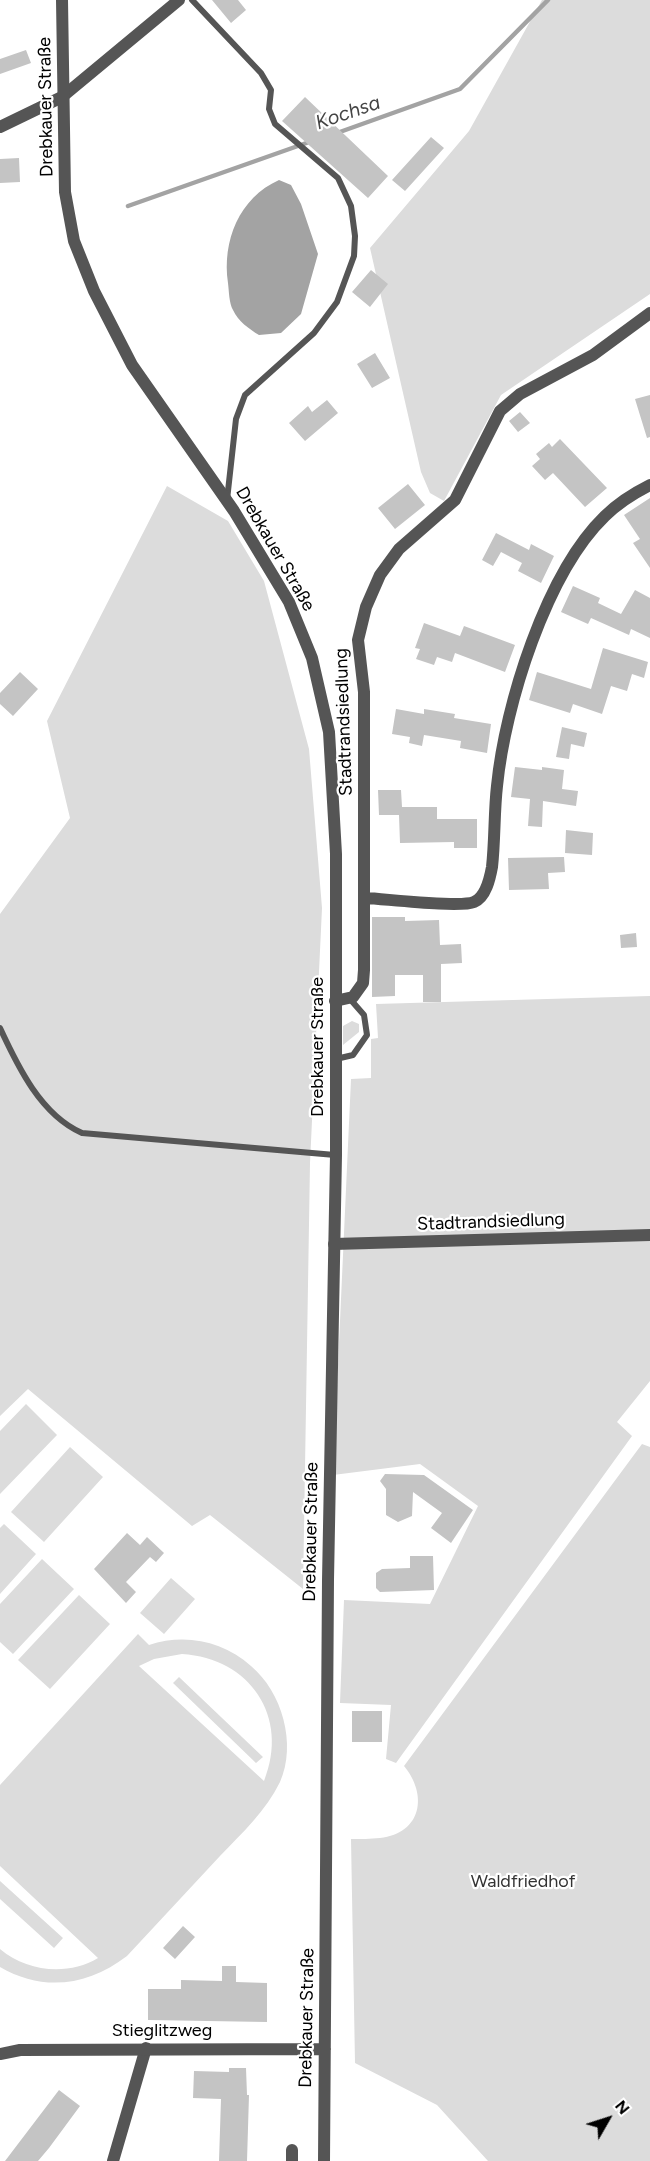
<!DOCTYPE html>
<meta charset="utf-8">
<style>
body{margin:0}
#map{position:relative;width:650px;height:2161px;overflow:hidden;background:#fff;font-family:Figtree,sans-serif}
canvas{display:block}
.north{position:absolute;left:578px;top:2089px;width:60px;height:60px;-webkit-text-stroke:4px #fff;paint-order:stroke;rotate:51deg;font-size:16px;font-weight:700;line-height:24px;text-align:center;color:#000}
.north::after{content:'';display:block;margin:auto;width:21px;height:27px;background:#000;clip-path:polygon(50% 0,100% 100%,50% 72%,0 100%)}
</style>
<div id="map">
<canvas width="650" height="2161"></canvas>
<div class="north">N</div>
</div>
<script>
const context = document.querySelector('canvas').getContext('2d');
context.lineJoin = 'round';
function fill(path, color) {
  context.fillStyle = color;
  context.fill(path, 'evenodd');
}
function trace(path, color, width, dash) {
  context.strokeStyle = color;
  context.lineWidth = width;
  context.lineCap = dash ? 'butt' : 'round';
  context.setLineDash(dash || []);
  context.stroke(path);
}
function write(font, color, halo, rows, align = 'center') {
  context.font = font + ' Figtree,sans-serif';
  context.lineWidth = 4.5;
  context.setLineDash([]);
  context.textBaseline = 'middle';
  context.strokeStyle = halo;
  context.fillStyle = color;
  for (const [text, x, y, turn = 0] of rows) {
    context.save();
    context.translate(x, y);
    context.rotate((+turn || 0) * Math.PI / 180);
    context.textAlign = isNaN(turn) ? turn : align;
    if (halo) context.strokeText(text, 0, 0);
    context.fillText(text, 0, 0);
    context.restore();
  }
}
const green = new Path2D(`
 M 542,0 L 650,0 L 650,294 L 501,395 L 444,501 L 430,493 L 421,472 L 370,248 L 469,131 Z
 M 167,486 L 228,521 L 264,581 L 309,749 L 322,908 L 310,1163 L 303,1589 L 210,1515 L 192,1526 L 28,1389 L 0,1416 L 0,914 L 70,818 L 47,721 Z
 M 650,996 L 650,1381 L 617,1422 L 632,1436 L 396,1763 L 386,1759 L 391,1705 L 340,1703 L 344,1600 L 430,1604 L 478,1506 L 420,1464 L 333,1475 L 351,1079 L 371,1078 L 371,1039 L 378,1038 L 376,1004 Z
 M 352,1021 L 359,1024 L 359,1032 L 343,1045 L 343,1026 Z
 M 26,1404 L 57,1435 L 0,1494 L 0,1431 Z
 M 642,1444 L 650,1447 L 650,2161 L 488,2161 L 437,2105 L 355,2063 L 351,1839 C 361,1839 370,1839 380,1838 C 422,1833 428,1795 404,1766 Z
 M 70,1447 L 103,1477 L 44,1542 L 11,1512 Z
 M 4,1524 L 36,1554 L 0,1594 L 0,1528 Z
 M 42,1559 L 74,1589 L 13,1654 L 0,1642 L 0,1604 Z
 M 171,1578 L 195,1599 L 164,1634 L 140,1613 Z
 M 79,1595 L 110,1624 L 50,1689 L 18,1660 Z
 M 138,1634 L 149,1645 C 185,1633 223,1641 251,1666 C 282,1692 297,1744 280,1782 C 266,1811 242,1833 220,1856 C 189,1889 158,1923 127,1956 C 88,1986 43,1992 0,1967 L 0,1949 C 27,1972 68,1976 98,1958 L 0,1866 L 0,1785 ZM 182,1654 C 250,1658 290,1717 264,1781 L 139,1666 L 154,1659 Z
 M 179,1677 L 263,1757 L 256,1763 L 173,1683 Z
 M 0,1881 L 63,1938 L 54,1948 L 0,1899 Z`);
const water = new Path2D(`
 M 279,180 L 291,185 L 301,204 L 318,254 L 301,314 L 281,333 L 259,335 C 249,329 238,321 233,310 C 229,303 229,291 228,283 C 222,241 239,198 279,180 Z`);
const stream = new Path2D(`
 M 337,133 L 460,89 L 548,0
 M 128,206 L 312,141`);
const building = new Path2D(`
 M 212,0 L 238,0 L 246,10 L 231,23 Z
 M 26,50 L 31,63 L 0,74 L 0,59 Z
 M 305,97 L 388,176 L 368,198 L 282,121 Z
 M 431,137 L 444,148 L 405,191 L 392,180 Z
 M 19,158 L 20,182 L 0,183 L 0,159 Z
 M 371,270 L 388,284 L 370,307 L 352,292 Z
 M 375,353 L 390,378 L 372,388 L 357,364 Z
 M 650,395 L 650,437 L 647,438 L 635,399 Z
 M 327,400 L 338,413 L 305,441 L 289,423 L 308,406 L 312,412 Z
 M 520,412 L 530,423 L 518,432 L 509,421 Z
 M 560,439 L 607,488 L 585,507 L 553,473 L 545,480 L 532,466 L 540,459 L 536,454 L 549,443 L 552,447 Z
 M 408,484 L 425,505 L 395,529 L 378,508 Z
 M 650,498 L 650,568 L 633,543 L 640,539 L 624,515 Z
 M 496,533 L 529,550 L 531,544 L 554,556 L 541,583 L 518,571 L 522,563 L 501,552 L 493,566 L 482,560 Z
 M 573,586 L 600,598 L 598,603 L 621,614 L 635,590 L 650,598 L 650,638 L 631,629 L 629,635 L 591,618 L 588,624 L 561,612 Z
 M 424,623 L 460,636 L 464,626 L 515,645 L 505,672 L 455,653 L 452,662 L 437,657 L 434,665 L 416,659 L 420,649 L 415,648 Z
 M 603,648 L 648,662 L 644,678 L 632,674 L 627,691 L 611,686 L 602,714 L 573,704 L 570,713 L 529,700 L 537,672 L 591,689 Z
 M 20,672 L 38,689 L 13,716 L 0,704 L 0,693 Z
 M 396,709 L 424,714 L 424,709 L 455,714 L 454,718 L 491,724 L 487,753 L 460,748 L 461,741 L 424,735 L 422,746 L 409,743 L 410,737 L 392,734 Z
 M 562,727 L 587,733 L 584,747 L 571,744 L 569,759 L 556,757 Z
 M 515,767 L 542,770 L 542,767 L 564,770 L 562,789 L 578,791 L 576,806 L 543,801 L 542,827 L 528,826 L 530,799 L 511,797 Z
 M 378,790 L 401,790 L 402,807 L 437,807 L 437,819 L 477,819 L 477,848 L 454,848 L 454,842 L 400,843 L 399,815 L 379,815 Z
 M 566,830 L 593,833 L 592,855 L 565,853 Z
 M 564,857 L 565,872 L 548,873 L 549,889 L 509,890 L 508,858 Z
 M 372,917 L 405,917 L 405,921 L 439,920 L 440,945 L 461,944 L 462,963 L 441,964 L 441,1002 L 423,1002 L 423,975 L 395,975 L 395,996 L 372,997 Z
 M 636,933 L 637,947 L 621,948 L 620,935 Z
 M 385,1474 L 424,1475 L 473,1510 L 451,1543 L 431,1528 L 442,1513 L 413,1492 L 412,1516 L 398,1522 L 386,1515 L 386,1489 L 380,1481 Z
 M 127,1533 L 140,1545 L 147,1537 L 164,1553 L 156,1562 L 150,1557 L 126,1582 L 136,1592 L 126,1603 L 94,1569 Z
 M 410,1556 L 433,1556 L 434,1590 L 380,1592 L 376,1588 L 376,1573 L 382,1569 L 410,1568 Z
 M 352,1711 L 382,1711 L 382,1742 L 352,1742 Z
 M 183,1926 L 195,1937 L 175,1959 L 163,1948 Z
 M 222,1966 L 236,1966 L 236,1982 L 267,1983 L 267,2022 L 148,2020 L 148,1989 L 181,1989 L 181,1980 L 222,1981 Z
 M 229,2068 L 246,2068 L 247,2095 L 249,2095 L 247,2161 L 219,2161 L 221,2099 L 193,2098 L 194,2071 L 229,2072 Z
 M 59,2090 L 80,2106 L 49,2148 L 38,2161 L 5,2161 Z`);
const service = new Path2D(`
 M 192,0 L 261,73 L 271,90 L 269,109 L 275,124 L 338,178 L 351,206 L 355,236 L 354,256 L 337,302 L 314,333 L 245,395 L 236,419 L 227,500
 M 0,1028 C 18,1067 41,1115 82,1133 L 335,1155
 M 336,1059 L 353,1055 L 367,1035 L 364,1015 L 350,999`);
const minor = new Path2D(`
 M 0,127 L 62,97 L 179,0
 M 366,898 C 386,899 460,908 474,902 C 486,897 490,878 492,867 C 495,840 494,812 497,786 C 505,705 546,573 605,516 C 618,503 634,493 650,485
 M 335,1001 L 353,997 L 363,983 L 364,970 L 364,692 L 358,640 L 366,607 L 380,575 L 399,549 L 455,500 L 500,411 L 520,394 L 593,355 L 650,313
 M 334,1244 L 650,1235
 M 113,2161 L 146,2048
 M 292,2161 L 292,2150`);
const tertiary = new Path2D(`
 M 62,0 L 65,192 L 74,241 L 94,291 L 132,365 L 234,511 L 289,602 L 312,658 L 329,732 L 336,854 L 336,1155 L 328,1580 L 324,2161
 M 0,2054 L 20,2050 L 325,2049`);
const streetNames = [
 ["Drebkauer Straße",46,107,-91],
 ["Drebkauer Straße",275,549,60],
 ["Stadtrandsiedlung",344,722,-92],
 ["Drebkauer Straße",318,1047,-90],
 ["Stadtrandsiedlung",491,1222,-2],
 ["Drebkauer Straße",311,1532,-89],
 ["Drebkauer Straße",307,2018,-89],
 ["Stieglitzweg",162,2031]
];
const parkNames = [
 ["Waldfriedhof",523,1882]
];
const waterNames = [
 ["Kochsa",348,113,-19]
];
fill(green, '#dcdcdc');
fill(water, '#a3a3a3');
trace(stream, '#a3a3a3', 4.5);
fill(building, '#c4c4c4');
trace(service, '#555', 6);
trace(minor, '#555', 12);
trace(tertiary, '#555', 12);
write('18px', '#000', '#fff', streetNames);
write('18px', '#333', '#fff', parkNames);
write('italic 20px', '#444', '#fff', waterNames);
</script>
